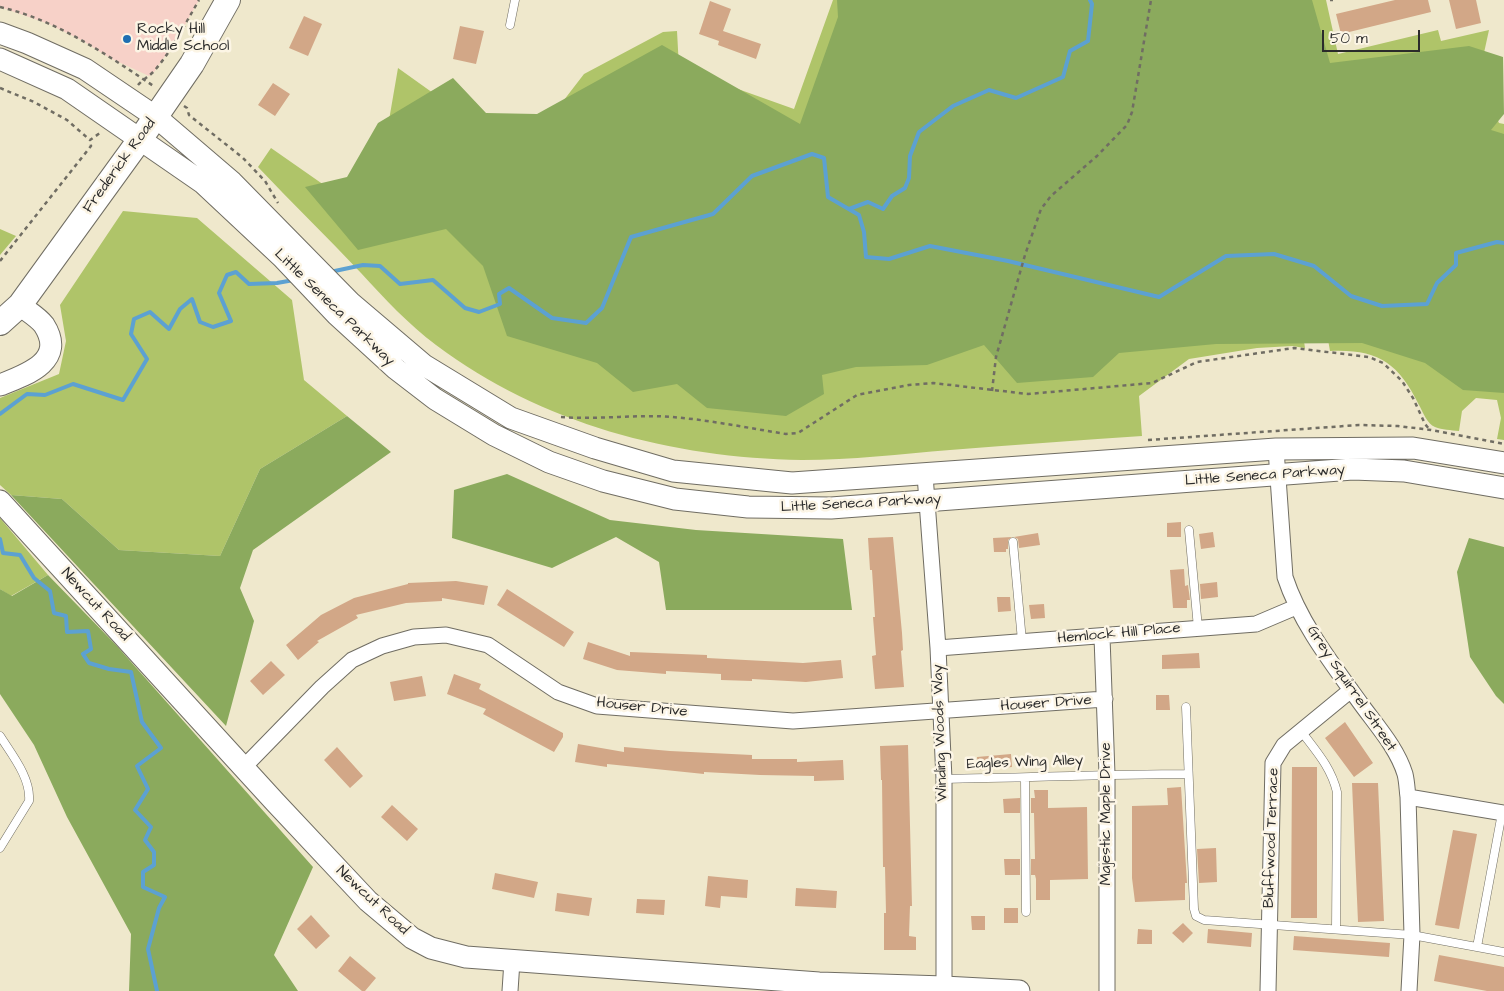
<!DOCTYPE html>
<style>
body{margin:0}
#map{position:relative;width:1504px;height:991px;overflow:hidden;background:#efe8cc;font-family:"Architects Daughter",sans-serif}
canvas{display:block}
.scale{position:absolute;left:1322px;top:30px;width:98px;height:22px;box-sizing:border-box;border:2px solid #2b2b2b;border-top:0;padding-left:6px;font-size:15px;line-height:18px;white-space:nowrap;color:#2b2b2b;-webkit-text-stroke:4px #fcf5e5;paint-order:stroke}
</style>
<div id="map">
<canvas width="1504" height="991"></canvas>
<div class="scale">50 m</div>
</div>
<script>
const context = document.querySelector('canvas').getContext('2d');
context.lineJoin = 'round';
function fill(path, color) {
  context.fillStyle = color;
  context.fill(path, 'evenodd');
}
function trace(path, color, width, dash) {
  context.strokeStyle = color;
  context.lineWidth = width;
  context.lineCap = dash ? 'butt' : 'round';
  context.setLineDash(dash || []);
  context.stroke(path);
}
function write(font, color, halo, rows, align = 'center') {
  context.font = font + ' "Architects Daughter",sans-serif';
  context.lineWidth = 5;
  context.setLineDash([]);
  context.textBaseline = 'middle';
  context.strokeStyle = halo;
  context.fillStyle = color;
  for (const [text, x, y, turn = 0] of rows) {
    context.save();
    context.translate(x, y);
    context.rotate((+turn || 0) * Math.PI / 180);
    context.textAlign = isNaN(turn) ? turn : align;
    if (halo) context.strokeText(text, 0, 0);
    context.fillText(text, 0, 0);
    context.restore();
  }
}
const built = new Path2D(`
 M 0,0 L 199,0 L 178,37 L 154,72 L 149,76 L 110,58 L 83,41 L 49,24 L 0,7 Z`);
const green = new Path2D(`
 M 833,0 L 1326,0 L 1338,54 L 1438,30 L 1441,41 L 1489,30 L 1482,62 L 1489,101 L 1499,123 L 1504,124 L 1504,440 L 1497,439 L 1501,418 L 1497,400 L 1476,398 L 1462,411 L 1459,431 C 1451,430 1442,430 1435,427 C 1427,424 1423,412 1419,405 C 1398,362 1377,349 1330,351 L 1324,317 L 1301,321 L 1305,348 L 1292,346 L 1257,348 L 1189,359 L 1139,396 L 1142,436 C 1078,440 1014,445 950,450 C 901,454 851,460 802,460 C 672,458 541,424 436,345 C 408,324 385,299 361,273 C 327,237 292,203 258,167 L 271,148 L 367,215 L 388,126 L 398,68 L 482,128 L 547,122 L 584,74 L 663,32 L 677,31 L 679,68 L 794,109 Z
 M 123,211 L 197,218 L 292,300 L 304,380 L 347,416 L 260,469 L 220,556 L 119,550 L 62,499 L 11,495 L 0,485 L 0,398 L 59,374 L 66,341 L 60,305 Z
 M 0,229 L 16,236 L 0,255 Z
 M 0,518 L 48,575 L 11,596 L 0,589 Z`);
const forest = new Path2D(`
 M 837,0 L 1312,0 L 1330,63 L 1469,46 L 1503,57 L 1504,114 L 1491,130 L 1504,134 L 1504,393 L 1463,390 L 1425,363 L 1362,343 L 1216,344 L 1119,353 L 1093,377 L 1017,383 L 984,345 L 927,365 L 856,367 L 822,375 L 824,394 L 786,416 L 707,408 L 677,384 L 633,392 L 597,363 L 507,336 L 483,266 L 446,229 L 358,250 L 305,187 L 347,177 L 378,123 L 453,78 L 486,113 L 537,114 L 662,45 L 800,124 L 838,17 Z
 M 347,416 L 391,452 L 253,550 L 240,588 L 254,621 L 226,726 L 11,495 L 62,499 L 119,550 L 220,556 L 260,469 Z
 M 507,474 L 610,520 L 696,530 L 843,539 L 852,610 L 666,610 L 659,562 L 616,537 L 552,568 L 452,538 L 454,490 Z
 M 1469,538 L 1504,547 L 1504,704 L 1496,696 L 1470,657 L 1457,572 Z
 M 48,575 L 116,645 L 313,867 L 274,955 L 298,991 L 129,991 L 131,934 L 67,817 L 34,745 L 0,694 L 0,589 L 12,596 Z`);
const stream = new Path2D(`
 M 849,209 L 868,202 L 883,209 L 892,196 L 905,188 L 909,178 L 910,156 L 919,132 L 953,106 L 989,90 L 1016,98 L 1063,77 L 1070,51 L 1088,41 L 1092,4 L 1090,0
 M 330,272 L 363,265 L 380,266 L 400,284 L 433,280 L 465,308 L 479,312 L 500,304 L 499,294 L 509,288 L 552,318 L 586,323 L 602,308 L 631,237 L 713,214 L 752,176 L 812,154 L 824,158 L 828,197 L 859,215 L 864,232 L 866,257 L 889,259 L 930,246 L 1008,261 L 1159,297 L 1226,256 L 1274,254 L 1314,266 L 1351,296 L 1382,306 L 1427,304 L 1437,283 L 1456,265 L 1456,253 L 1497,242 L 1504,243
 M 0,414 L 27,394 L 45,395 L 73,384 L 123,400 L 147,359 L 131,334 L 134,319 L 150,312 L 169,329 L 180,309 L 192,299 L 200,322 L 213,327 L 231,321 L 219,293 L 227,275 L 236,272 L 249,284 L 277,283 L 294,280
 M 0,539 L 3,553 L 20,555 L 34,578 L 50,591 L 54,613 L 66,616 L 67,632 L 88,631 L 91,649 L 83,654 L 89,663 L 109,669 L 131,672 L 142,722 L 161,748 L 137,766 L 148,789 L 135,810 L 151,827 L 145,840 L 154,852 L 154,865 L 143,872 L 143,887 L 165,897 L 159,908 L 148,949 L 157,991`);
const building = new Path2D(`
 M 1395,0 L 1428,0 L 1431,12 L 1341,34 L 1336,14 Z
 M 1449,0 L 1476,0 L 1481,23 L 1456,29 Z
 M 710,1 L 731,9 L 723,31 L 761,44 L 756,59 L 718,45 L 719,41 L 699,34 Z
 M 304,16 L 322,24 L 308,56 L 289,48 Z
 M 460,26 L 484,31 L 476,64 L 453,59 Z
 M 273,83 L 290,94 L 275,116 L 258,105 Z
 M 1181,522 L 1181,537 L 1167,537 L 1167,523 Z
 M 1213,532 L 1215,547 L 1201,549 L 1199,534 Z
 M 1038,533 L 1040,545 L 1019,548 L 1018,539 L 1014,537 Z
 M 893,537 L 902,633 L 903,650 L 901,651 L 904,687 L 875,689 L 872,656 L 876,655 L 873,617 L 875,617 L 872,570 L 870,570 L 868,538 Z
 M 1012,537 L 1008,540 L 1008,549 L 1006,549 L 1006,552 L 994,552 L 993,538 Z
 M 1184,569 L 1185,586 L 1188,585 L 1190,600 L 1187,600 L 1187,608 L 1173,608 L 1170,570 Z
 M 456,581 L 488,586 L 484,605 L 442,598 L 442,601 L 406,603 L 356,615 L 358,618 L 317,641 L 319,642 L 298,660 L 286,645 L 321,615 L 354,598 L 408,584 L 408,583 Z
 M 1217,582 L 1218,597 L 1201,599 L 1200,584 Z
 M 507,589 L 574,632 L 564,647 L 497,605 Z
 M 997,597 L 1010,597 L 1011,611 L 998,612 Z
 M 1044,604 L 1045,618 L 1031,619 L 1029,605 Z
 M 588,642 L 630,656 L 630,652 L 707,655 L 707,658 L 803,663 L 841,660 L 843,678 L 806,682 L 752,679 L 752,681 L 721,680 L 721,674 L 666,671 L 666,674 L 617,670 L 583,659 Z
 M 1199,653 L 1200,668 L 1162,669 L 1162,655 Z
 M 271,661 L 285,675 L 263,695 L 250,681 Z
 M 454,674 L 481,684 L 479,689 L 563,733 L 563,737 L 554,752 L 483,714 L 486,709 L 447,694 Z
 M 422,676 L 426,696 L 394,701 L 390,682 Z
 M 1156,695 L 1169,695 L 1170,710 L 1156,710 Z
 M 1345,722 L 1373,763 L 1354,777 L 1325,738 Z
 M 578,744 L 624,752 L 624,747 L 670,751 L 752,755 L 752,759 L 797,759 L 797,762 L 843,760 L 844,780 L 814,781 L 814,776 L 760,775 L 704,772 L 704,774 L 607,764 L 607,767 L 575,762 Z
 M 908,745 L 912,906 L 910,906 L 909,936 L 916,937 L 916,950 L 884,950 L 884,913 L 886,913 L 885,867 L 883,867 L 882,780 L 881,780 L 880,746 Z
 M 337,747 L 363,776 L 350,788 L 324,760 Z
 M 1011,754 L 1012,767 L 978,770 L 977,757 Z
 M 1292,767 L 1317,767 L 1317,918 L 1291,918 Z
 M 1352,783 L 1378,783 L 1384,921 L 1358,922 Z
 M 1181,787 L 1187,883 L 1185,883 L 1185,900 L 1135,902 L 1132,878 L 1132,806 L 1168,805 L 1167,788 Z
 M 1034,790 L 1048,790 L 1048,808 L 1087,807 L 1088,879 L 1050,880 L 1050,900 L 1036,900 L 1036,879 L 1035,875 L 1031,875 L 1031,859 L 1035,859 L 1034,813 L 1031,813 L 1031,798 L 1035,798 Z
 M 1020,798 L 1020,813 L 1004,813 L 1003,799 Z
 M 392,805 L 418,829 L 407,841 L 381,817 Z
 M 1453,830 L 1477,834 L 1459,929 L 1435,925 Z
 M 1216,848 L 1217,882 L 1199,883 L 1197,849 Z
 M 1004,859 L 1020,859 L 1020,875 L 1005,875 Z
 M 495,873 L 538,882 L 534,898 L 492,889 Z
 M 708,876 L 748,880 L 747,898 L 721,896 L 720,908 L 705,906 Z
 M 796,888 L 837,891 L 836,908 L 795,906 Z
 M 557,893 L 592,898 L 589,916 L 555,911 Z
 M 637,899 L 665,900 L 664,915 L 636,913 Z
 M 1004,908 L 1018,908 L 1018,923 L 1004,923 Z
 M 311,915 L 330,936 L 316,949 L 297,929 Z
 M 971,916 L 985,916 L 985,930 L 972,930 Z
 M 1183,923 L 1193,933 L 1183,943 L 1172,933 Z
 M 1138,929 L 1152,930 L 1152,944 L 1137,944 Z
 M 1208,929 L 1252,933 L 1251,947 L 1207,943 Z
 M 1294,936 L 1390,943 L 1389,957 L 1293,950 Z
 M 1439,955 L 1504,967 L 1504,991 L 1487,991 L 1434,981 Z
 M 350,956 L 376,978 L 365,991 L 362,991 L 338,971 Z`);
const path = new Path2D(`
 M 1330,0 L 1333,0
 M 0,7 C 57,20 107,55 155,87
 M 138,85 C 143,79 150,76 155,70 C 173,49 185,24 199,0
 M 0,88 L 34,102 L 67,120 L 90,140 L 100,133
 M 184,106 L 187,108 L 189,115 L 243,158 L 265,181 L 278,203
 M 0,261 L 91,146 L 90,140
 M 992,391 L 996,357 L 1025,255 L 1041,209 L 1051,196 L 1097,156 L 1127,125 L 1132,112 L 1151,0
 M 561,417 C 598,420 635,414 672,417 C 710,420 748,428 786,434 L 798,433 L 857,395 L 909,385 L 933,383 L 1028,394 L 1152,383 L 1197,362 L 1294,348 L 1369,357 L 1383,363 L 1402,381 L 1413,398 L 1425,424 L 1430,430
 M 1148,440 L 1359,425 L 1398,426 L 1431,430 L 1504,444`);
const lane = new Path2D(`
 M 510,25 L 515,0
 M 1189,530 L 1198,628
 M 1013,542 L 1022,641
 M 1186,707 L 1194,909 L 1196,916 L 1204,920 L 1412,935 L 1504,952
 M 1301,731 C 1316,751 1331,767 1337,792 L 1336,929
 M 0,736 C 12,755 31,778 29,801 L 0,848
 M 1025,778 L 1026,912
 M 944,779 C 1025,778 1107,774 1188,774
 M 1477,947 L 1502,813`);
const street = new Path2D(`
 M 1276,449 L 1285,577 C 1300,623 1333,665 1361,704 C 1377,726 1397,748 1405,774 C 1407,782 1407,790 1408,797 L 1412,935 L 1409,991
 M 925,475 L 938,648 L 944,779 L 944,991
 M 1102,637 L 1107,774 L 1107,991
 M 938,648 L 1256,624 L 1296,607
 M 244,767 L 322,687 L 352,660 L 382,646 L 414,637 L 446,635 L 488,645 L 558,692 L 597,706 L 793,721 L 1105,699
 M 1408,797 L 1504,813
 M 510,991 L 512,961
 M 1268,991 L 1273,763 L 1284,745 L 1351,690`);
const secondary = new Path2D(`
 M 0,33 L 27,43 L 85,69 L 156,117 L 232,182 L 351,303 L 424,365 L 511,418 L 595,448 L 673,471 L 792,483 L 1276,449 L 1413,448 L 1504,463
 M 0,59 L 67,89 L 203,183 L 282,257 L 337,315 L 396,369 L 435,399 L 494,435 L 549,462 L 603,481 L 675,499 L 748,507 L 831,508 L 1353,469 L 1404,471 L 1504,488
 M 0,385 C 26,375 67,361 44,325 C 38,317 27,311 20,305
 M 0,501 L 275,802 L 368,901 L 412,938 L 431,948 L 466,957 L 819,983 L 944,987 L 1019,991`);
const primary = new Path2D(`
 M 0,323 L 20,305 L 141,138 L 192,64 L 228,0`);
const markers = [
 [127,39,5,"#1f6fb2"]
];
const poiNames = [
 ["Rocky Hill",137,30],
 ["Middle School",137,47]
];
const streetNames = [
 ["Frederick Road",120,166,-54],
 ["Little Seneca Parkway",334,308,44],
 ["Little Seneca Parkway",1265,476,-4],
 ["Little Seneca Parkway",861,504,-3],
 ["Newcut Road",95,605,47],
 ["Hemlock Hill Place",1119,634,-5],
 ["Grey Squirrel Street",1351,689,56],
 ["Houser Drive",1046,704,-4],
 ["Houser Drive",642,708,6],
 ["Winding Woods Way",941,733,-92],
 ["Eagles Wing Alley",1025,763,-2],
 ["Majestic Maple Drive",1107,814,-90],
 ["Bluffwood Terrace",1272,838,-88],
 ["Newcut Road",372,901,43]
];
fill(built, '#f7d1c8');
fill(green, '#afc469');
fill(forest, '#8baa5d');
trace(stream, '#5ca1d2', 4);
fill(building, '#d2a787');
trace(lane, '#706d63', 9);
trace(street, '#706d63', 17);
trace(secondary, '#706d63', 23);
trace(primary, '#706d63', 26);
trace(path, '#706d63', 2.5, [4, 4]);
trace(lane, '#fff', 8);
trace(street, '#fff', 15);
trace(secondary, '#fff', 21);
trace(primary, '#fff', 24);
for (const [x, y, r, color] of markers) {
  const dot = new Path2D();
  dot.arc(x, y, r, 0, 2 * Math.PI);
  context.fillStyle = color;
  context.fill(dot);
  trace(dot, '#fcf5e5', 2);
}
write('15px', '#2b2b2b', '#fcf5e5', poiNames, 'left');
write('15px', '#2b2b2b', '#fcf5e5', streetNames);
</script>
